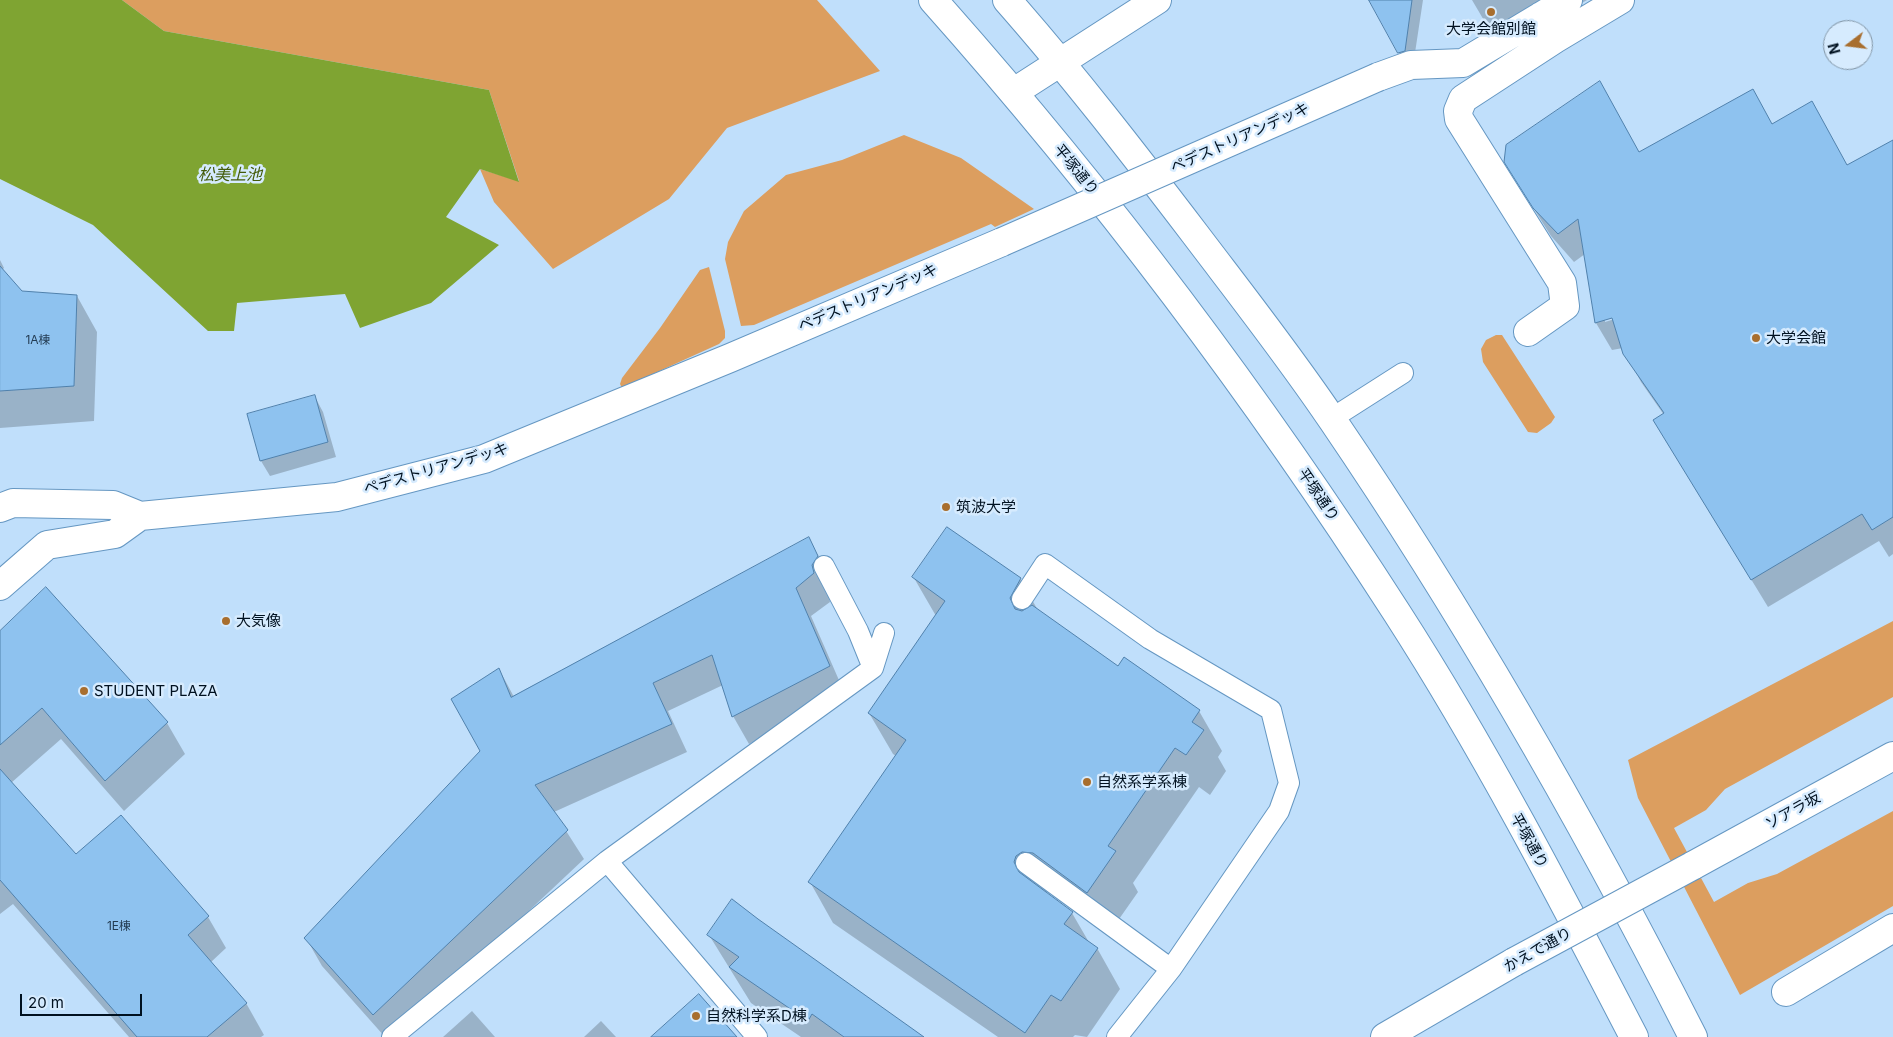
<!DOCTYPE html>
<meta charset="utf-8">
<style>
body{margin:0}
#map{position:relative;width:1893px;height:1037px;overflow:hidden;background:#c0dffb;font-family:Inter,sans-serif}
canvas{display:block}
.north{position:absolute;left:1823px;top:20px;width:50px;height:50px;box-sizing:border-box;background:#d6ebfe;border:1px solid #8094a5;border-radius:50%;rotate:255deg;font-size:14px;font-weight:700;line-height:20px;text-align:center;color:#001120}
.north::after{content:'';display:block;margin:auto;width:18px;height:22px;background:#a86e2e;clip-path:polygon(50% 0,100% 100%,50% 72%,0 100%)}
.scale{position:absolute;left:20px;top:994px;width:122px;height:22px;box-sizing:border-box;border:2px solid #001120;border-top:0;padding-left:6px;font-size:15px;line-height:18px;white-space:nowrap;color:#001120;-webkit-text-stroke:4px #d6ebfe;paint-order:stroke}
</style>
<div id="map">
<canvas width="1893" height="1037"></canvas>
<div class="north">N</div>
<div class="scale">20 m</div>
</div>
<script>
const context = document.querySelector('canvas').getContext('2d');
context.lineJoin = 'round';
function fill(path, color) {
  context.fillStyle = color;
  context.fill(path, 'evenodd');
}
function trace(path, color, width, dash) {
  context.strokeStyle = color;
  context.lineWidth = width;
  context.lineCap = dash ? 'butt' : 'round';
  context.setLineDash(dash || []);
  context.stroke(path);
}
function write(font, color, halo, rows, align = 'center') {
  context.font = font + ' Inter,"Noto Sans JP",sans-serif';
  context.lineWidth = 5;
  context.setLineDash([]);
  context.textBaseline = 'middle';
  context.strokeStyle = halo;
  context.fillStyle = color;
  for (const [text, x, y, turn = 0] of rows) {
    context.save();
    context.translate(x, y);
    context.rotate((+turn || 0) * Math.PI / 180);
    context.textAlign = isNaN(turn) ? turn : align;
    if (halo) context.strokeText(text, 0, 0);
    context.fillText(text, 0, 0);
    context.restore();
  }
}
const green = new Path2D(`
 M 122,0 L 817,0 L 880,71 L 727,128 L 669,199 L 553,269 L 494,202 L 480,169 L 519,181 L 489,90 L 164,31 Z
 M 904,135 L 961,158 L 1034,209 L 995,227 L 991,224 L 754,325 L 741,326 L 725,259 L 728,242 L 744,211 L 786,175 L 842,160 Z
 M 709,267 L 725,331 L 725,338 L 719,344 L 622,388 L 620,384 L 622,378 L 660,328 L 700,270 Z
 M 1496,335 L 1502,335 L 1555,417 L 1551,423 L 1537,433 L 1528,432 L 1483,362 L 1481,349 L 1486,340 Z
 M 1893,621 L 1893,697 L 1725,789 L 1706,810 L 1674,828 L 1714,902 L 1748,883 L 1777,874 L 1893,811 L 1893,906 L 1740,995 L 1638,798 L 1628,760 Z`);
const water = new Path2D(`
 M 0,0 L 122,0 L 164,31 L 489,90 L 519,182 L 480,169 L 446,217 L 499,245 L 431,303 L 360,328 L 345,294 L 237,303 L 234,331 L 208,331 L 93,225 L 0,179 Z`);
const shadow = new Path2D(`
 M 1370,0 L 1423,0 L 1413,66 L 1408,68 Z
 M 1472,0 L 1587,0 L 1502,51 Z
 M 1772,125 L 1847,166 L 1893,141 L 1893,554 L 1889,557 L 1879,541 L 1768,607 L 1671,448 L 1664,415 L 1641,382 L 1623,348 L 1612,350 L 1596,323 L 1585,254 L 1574,262 L 1551,236 L 1522,190 L 1639,154 ZM 1617,316 L 1618,318 L 1605,322 L 1605,319 Z
 M 0,260 L 4,268 L 2,270 L 22,293 L 77,296 L 97,332 L 94,421 L 0,428 Z
 M 315,397 L 323,412 L 336,457 L 270,476 L 261,461 Z
 M 808,539 L 825,567 L 830,602 L 811,616 L 845,694 L 749,744 L 733,716 L 723,685 L 668,711 L 687,752 L 554,812 L 584,859 L 395,1037 L 385,1037 L 322,966 L 306,938 L 481,751 L 499,669 L 514,697 Z
 M 914,578 L 1020,579 L 1039,612 L 1118,668 L 1199,711 L 1222,751 L 1218,757 L 1226,771 L 1210,795 L 1199,787 L 1133,883 L 1138,892 L 1110,932 L 1057,893 L 1043,892 L 1072,913 L 1090,944 L 1097,948 L 1120,989 L 1087,1037 L 1075,1035 L 1073,1037 L 998,1037 L 833,923 L 810,882 L 896,756 L 893,754 L 869,713 L 936,616 Z
 M 46,589 L 167,723 L 185,754 L 124,811 L 61,739 L 11,783 L 76,856 L 208,917 L 226,948 L 210,963 L 246,1003 L 264,1035 L 261,1037 L 129,1037 L 13,904 L 0,914 L 0,633 Z
 M 709,935 L 922,1037 L 801,1037 L 751,1003 Z
 M 472,1011 L 495,1037 L 443,1037 Z
 M 601,1021 L 616,1037 L 584,1037 Z`);
const building = new Path2D(`
 M 1369,0 L 1412,0 L 1405,51 L 1398,53 Z
 M 1600,81 L 1639,152 L 1753,89 L 1772,124 L 1812,101 L 1847,165 L 1893,140 L 1893,517 L 1872,530 L 1862,514 L 1751,580 L 1653,420 L 1664,413 L 1623,354 L 1612,318 L 1595,323 L 1578,219 L 1558,234 L 1533,208 L 1504,162 L 1506,145 Z
 M 0,266 L 22,291 L 77,295 L 74,386 L 0,391 Z
 M 315,395 L 328,442 L 260,461 L 247,414 Z
 M 947,527 L 1021,578 L 1010,598 L 1015,609 L 1022,611 L 1032,605 L 1118,666 L 1124,657 L 1200,710 L 1192,722 L 1204,730 L 1186,755 L 1175,748 L 1108,846 L 1116,851 L 1087,893 L 1033,853 L 1022,852 L 1016,856 L 1014,862 L 1019,872 L 1073,912 L 1064,924 L 1098,948 L 1061,1001 L 1051,995 L 1025,1033 L 808,882 L 906,740 L 868,713 L 945,601 L 912,577 Z
 M 809,537 L 818,556 L 812,565 L 814,573 L 796,588 L 830,666 L 732,717 L 712,655 L 653,683 L 672,724 L 535,785 L 568,830 L 373,1015 L 304,938 L 480,751 L 451,699 L 499,668 L 511,697 Z
 M 46,587 L 168,722 L 105,781 L 42,708 L 0,745 L 0,631 Z
 M 0,769 L 76,854 L 121,815 L 209,916 L 188,935 L 247,1003 L 207,1037 L 137,1037 L 0,880 Z
 M 732,899 L 758,919 L 924,1037 L 844,1037 L 812,1014 L 808,1021 L 729,967 L 739,957 L 707,935 Z
 M 699,994 L 737,1037 L 651,1037 Z`);
const service = new Path2D(`
 M 1331,419 L 1403,373
 M 824,566 L 858,631 L 873,668
 M 1022,599 L 1045,564 L 1150,639 L 1271,710 L 1289,783 L 1279,811 L 1171,969 L 1117,1037
 M 607,861 L 757,1037
 M 1026,863 L 1171,969
 M 392,1037 L 607,861 L 873,668 L 884,633`);
const pedestrian = new Path2D(`
 M 1555,39 L 1620,0
 M 1378,77 L 1411,65 L 1463,63 L 1568,0
 M 1528,332 L 1565,306 L 1562,283 L 1459,119 L 1458,111 L 1463,99 L 1555,39 L 1541,16
 M 0,508 L 13,503 L 113,505 L 140,516
 M 0,586 L 47,545 L 115,534 L 140,516 L 337,497 L 484,459 L 730,358 L 1002,242`);
const minor = new Path2D(`
 M 1786,992 L 1893,928`);
const tertiary = new Path2D(`
 M 1014,92 L 1157,0
 M 1692,866 L 1893,756
 M 1385,1037 L 1514,962`);
const primary = new Path2D(`
 M 933,0 C 1103,191 1258,397 1397,613 C 1484,748 1560,894 1634,1037
 M 1007,0 C 1073,75 1134,154 1195,234 C 1242,296 1290,357 1333,421 C 1467,618 1585,824 1693,1037`);
const pedestrianBridge = new Path2D(`
 M 1002,242 L 1378,77`);
const tertiaryBridge = new Path2D(`
 M 1514,962 L 1692,866`);
const markers = [
 [1491,12,5,"#a86e2e"],
 [1756,338,5,"#a86e2e"],
 [946,507,5,"#a86e2e"],
 [226,621,5,"#a86e2e"],
 [84,691,5,"#a86e2e"],
 [1087,782,5,"#a86e2e"],
 [696,1016,5,"#a86e2e"]
];
const numberNames = [
 ["1A棟",38,340],
 ["1E棟",119,926]
];
const poiNames = [
 ["大学会館別館",1491,29,"center"],
 ["大学会館",1766,338],
 ["筑波大学",956,507],
 ["大気像",236,621],
 ["STUDENT PLAZA",94,691],
 ["自然系学系棟",1097,782],
 ["自然科学系D棟",706,1016]
];
const streetNames = [
 ["ペデストリアンデッキ",1240,138,-24],
 ["平塚通り",1076,170,51],
 ["ペデストリアンデッキ",868,298,-23],
 ["ペデストリアンデッキ",436,469,-16],
 ["平塚通り",1318,495,56],
 ["ソアラ坂",1793,811,-29],
 ["平塚通り",1529,841,61],
 ["かえで通り",1538,950,-29]
];
const waterNames = [
 ["松美上池",230,175]
];
fill(green, '#dc9e5f');
fill(water, '#7fa432');
fill(shadow, '#0003');
fill(building, '#8ec2ef');
trace(building, '#5081ac', 1);
trace(service, '#6597c2', 22);
trace(pedestrian, '#6597c2', 30);
trace(minor, '#6597c2', 30);
trace(tertiary, '#6597c2', 30);
trace(primary, '#6597c2', 30);
trace(service, '#fff', 20);
trace(pedestrian, '#fff', 28);
trace(minor, '#fff', 28);
trace(tertiary, '#fff', 28);
trace(primary, '#fff', 28);
trace(pedestrianBridge, '#6597c2', 30, []);
trace(tertiaryBridge, '#6597c2', 30, []);
trace(pedestrianBridge, '#fff', 28);
trace(tertiaryBridge, '#fff', 28);
for (const [x, y, r, color] of markers) {
  const dot = new Path2D();
  dot.arc(x, y, r, 0, 2 * Math.PI);
  context.fillStyle = color;
  context.fill(dot);
  trace(dot, '#d6ebfe', 2);
}
write('12px', '#243d54', null, numberNames);
write('15px', '#001120', '#d6ebfe', poiNames, 'left');
write('15px', '#001120', '#d6ebfe', streetNames);
write('italic 16px', '#435b0a', '#d6ebfe', waterNames);
</script>
